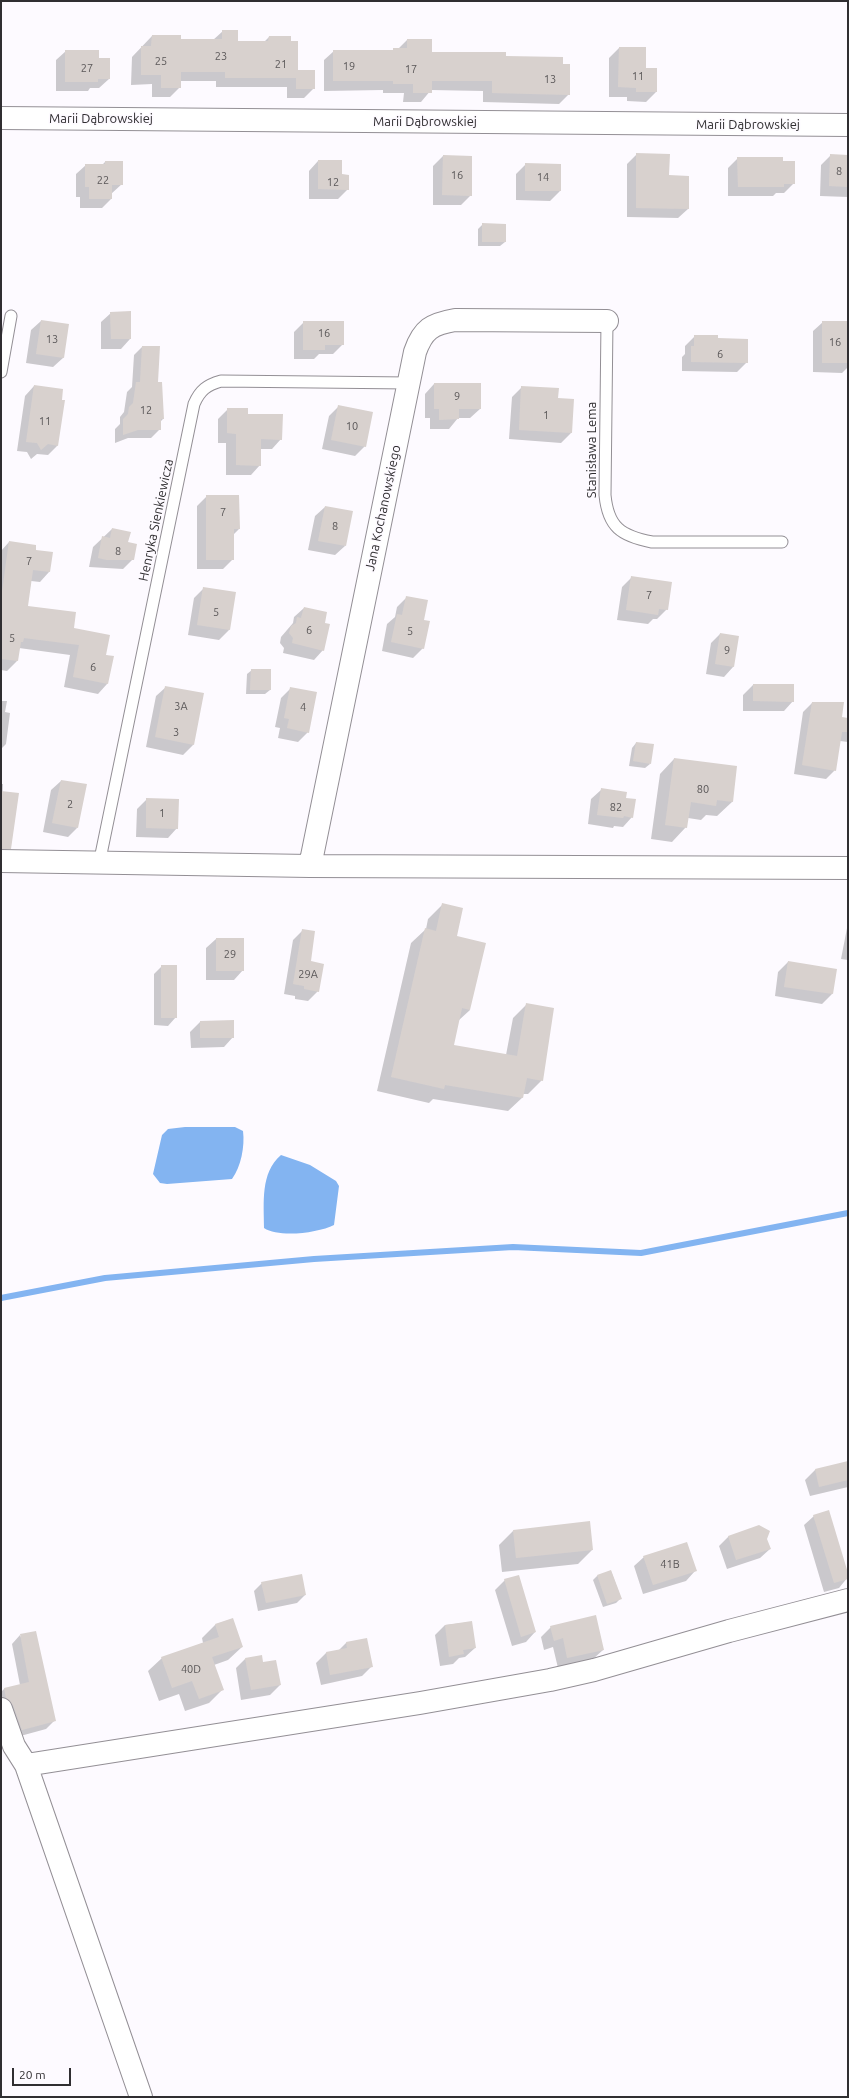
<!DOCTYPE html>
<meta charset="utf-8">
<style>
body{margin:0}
#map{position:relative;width:849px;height:2098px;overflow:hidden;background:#fdfaff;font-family:Ubuntu,sans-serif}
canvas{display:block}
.frame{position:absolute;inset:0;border:2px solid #302e31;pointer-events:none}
.scale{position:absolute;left:12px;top:2068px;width:59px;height:18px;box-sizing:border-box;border:2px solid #302e31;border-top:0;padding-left:5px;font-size:12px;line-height:14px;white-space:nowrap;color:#302e31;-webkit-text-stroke:3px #fdfaff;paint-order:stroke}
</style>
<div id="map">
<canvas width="849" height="2098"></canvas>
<div class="frame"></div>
<div class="scale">20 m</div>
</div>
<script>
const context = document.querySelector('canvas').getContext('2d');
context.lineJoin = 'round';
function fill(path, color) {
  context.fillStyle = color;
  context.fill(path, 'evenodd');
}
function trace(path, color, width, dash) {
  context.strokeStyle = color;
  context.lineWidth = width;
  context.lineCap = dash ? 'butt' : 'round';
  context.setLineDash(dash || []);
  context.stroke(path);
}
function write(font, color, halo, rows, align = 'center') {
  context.font = font + ' Ubuntu,sans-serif';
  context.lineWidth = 3;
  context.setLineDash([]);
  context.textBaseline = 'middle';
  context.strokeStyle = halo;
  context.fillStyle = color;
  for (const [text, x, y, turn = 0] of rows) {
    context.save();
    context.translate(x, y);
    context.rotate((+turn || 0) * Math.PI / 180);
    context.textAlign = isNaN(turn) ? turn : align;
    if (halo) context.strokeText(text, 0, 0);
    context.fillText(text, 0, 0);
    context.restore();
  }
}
const water = new Path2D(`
 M 185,1127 L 235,1127 L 243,1131 C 245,1146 241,1167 232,1179 L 167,1184 L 160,1183 L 153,1174 L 162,1135 L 168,1129 Z
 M 281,1155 L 310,1165 L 336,1181 L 339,1186 L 334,1225 C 318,1233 279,1238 264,1228 C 264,1203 260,1173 281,1155 Z`);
const shadow = new Path2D(`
 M 223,31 L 237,42 L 264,42 L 269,37 L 314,88 L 304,98 L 287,98 L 287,87 L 216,87 L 216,81 L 180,81 L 180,87 L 170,97 L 152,97 L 152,84 L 131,85 L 132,57 L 152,36 L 180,40 L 213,40 Z
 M 407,40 L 431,40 L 431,53 L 505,57 L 562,65 L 569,94 L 559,104 L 483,102 L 483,91 L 431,90 L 421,102 L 403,102 L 404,93 L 383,93 L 383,90 L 324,91 L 324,60 L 334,51 L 391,51 L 398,49 Z
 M 619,48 L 645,69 L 656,92 L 646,102 L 627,101 L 627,97 L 609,97 L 609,58 Z
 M 66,51 L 98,58 L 109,79 L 99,88 L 90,88 L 88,91 L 56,91 L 56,60 Z
 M 637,154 L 668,176 L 688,209 L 678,218 L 627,217 L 627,164 Z
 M 831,155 L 848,156 L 848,197 L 820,196 L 821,165 Z
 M 443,156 L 471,195 L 461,205 L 433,205 L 433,166 Z
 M 738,158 L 794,183 L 784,193 L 776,193 L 773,196 L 728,196 L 728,168 Z
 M 318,161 L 341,175 L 348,189 L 338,199 L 309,199 L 309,171 Z
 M 105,162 L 122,184 L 111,194 L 111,199 L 102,208 L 80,208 L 80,197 L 76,197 L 76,174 L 86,165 L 102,165 Z
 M 526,164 L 560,165 L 560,191 L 550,201 L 516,200 L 516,174 Z
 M 483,224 L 505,242 L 500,246 L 478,246 L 478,229 Z
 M 111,313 L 130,339 L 121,349 L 101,349 L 101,322 Z
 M 41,321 L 68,325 L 63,358 L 53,367 L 26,363 L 31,330 Z
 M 304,322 L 343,344 L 333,354 L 319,354 L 314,359 L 294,359 L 294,332 Z
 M 823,322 L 848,322 L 848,367 L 842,373 L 813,372 L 813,331 Z
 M 695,336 L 717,339 L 747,362 L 737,372 L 682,371 L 682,357 L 685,354 L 685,346 Z
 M 142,347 L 157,383 L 163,419 L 160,422 L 160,429 L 151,438 L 128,438 L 115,443 L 115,429 L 120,424 L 120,417 L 124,412 L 127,392 L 132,387 L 134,355 Z
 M 434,384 L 480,409 L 470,418 L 458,418 L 449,429 L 430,429 L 430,418 L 425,418 L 425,394 Z
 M 34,386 L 61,401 L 57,446 L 48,455 L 37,454 L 31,459 L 27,452 L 17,451 L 25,396 Z
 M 522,387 L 557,399 L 573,400 L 571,433 L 561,443 L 509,439 L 512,397 Z
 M 339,406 L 365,446 L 355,456 L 322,449 L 329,416 Z
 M 228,409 L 247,415 L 281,439 L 272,449 L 260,449 L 260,465 L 251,475 L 226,475 L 226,443 L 218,443 L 218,419 Z
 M 207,496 L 239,529 L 233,535 L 233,559 L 223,569 L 197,569 L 197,506 Z
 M 325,507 L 345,546 L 335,555 L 308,550 L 315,516 Z
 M 112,529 L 127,543 L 133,559 L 123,569 L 89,567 L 93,547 Z
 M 9,542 L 35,551 L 52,553 L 49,572 L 40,582 L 31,581 L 27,607 L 73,629 L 105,655 L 112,657 L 107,684 L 98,694 L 64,687 L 70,655 L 19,648 L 17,661 L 7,671 L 1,670 L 1,551 Z
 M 632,577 L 667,609 L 657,619 L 653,619 L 648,624 L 617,620 L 622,587 Z
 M 204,588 L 235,593 L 229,630 L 219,640 L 188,635 L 194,598 Z
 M 407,597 L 423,620 L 423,648 L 413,658 L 382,651 L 387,624 L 395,617 L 397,607 Z
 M 304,608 L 324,624 L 323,650 L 314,660 L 283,653 L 284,648 L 280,643 L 281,637 L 293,623 L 294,617 Z
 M 720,634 L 738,637 L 733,667 L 724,677 L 706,674 L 711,643 Z
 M 252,670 L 270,690 L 265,694 L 246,694 L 247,674 Z
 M 753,685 L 793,685 L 793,701 L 784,711 L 743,711 L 743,695 Z
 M 166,687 L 203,694 L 193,745 L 183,755 L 146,747 L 156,696 Z
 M 291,688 L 308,732 L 298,742 L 278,738 L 280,728 L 275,727 L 281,698 Z
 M 1,701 L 7,701 L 5,712 L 10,713 L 6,744 L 1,749 Z
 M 812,703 L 841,718 L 848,719 L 848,742 L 840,741 L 835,770 L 826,779 L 794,774 L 803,712 Z
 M 636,743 L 650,764 L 645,768 L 629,766 L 632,748 Z
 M 674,759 L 736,767 L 732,802 L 717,816 L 706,815 L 701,820 L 688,818 L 686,827 L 672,842 L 651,839 L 660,774 Z
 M 61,781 L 77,828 L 68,837 L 43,832 L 51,790 Z
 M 1,784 L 3,784 L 1,838 Z
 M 601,790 L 632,817 L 623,827 L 614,826 L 613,828 L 588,824 L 591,799 Z
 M 147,799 L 177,828 L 168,838 L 136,837 L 137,809 Z
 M 443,904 L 456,937 L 470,1010 L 458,1021 L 452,1046 L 506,1055 L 513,1018 L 527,1004 L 542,1080 L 528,1094 L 523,1094 L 523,1097 L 508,1111 L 433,1099 L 429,1103 L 377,1091 L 411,943 L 426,929 L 428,919 Z
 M 848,923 L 848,960 L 841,959 Z
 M 303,930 L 318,991 L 308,1001 L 295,999 L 295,996 L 284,994 L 293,940 Z
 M 216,939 L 243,939 L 243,970 L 234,980 L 206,980 L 206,948 Z
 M 788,962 L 836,970 L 832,994 L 822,1004 L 775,996 L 778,972 Z
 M 162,966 L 176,1017 L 168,1026 L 154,1025 L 154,974 Z
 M 200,1022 L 233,1037 L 224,1047 L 191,1048 L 190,1032 Z
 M 848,1462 L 848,1487 L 810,1496 L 805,1480 L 815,1470 Z
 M 814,1516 L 848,1577 L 839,1588 L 824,1592 L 804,1525 Z
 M 513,1531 L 592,1550 L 578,1564 L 502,1572 L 499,1545 Z
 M 729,1536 L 766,1539 L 770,1549 L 760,1558 L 727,1569 L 719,1546 Z
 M 644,1557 L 695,1571 L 686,1581 L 643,1594 L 634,1566 Z
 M 611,1571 L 621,1598 L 616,1603 L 603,1607 L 593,1580 L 597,1576 Z
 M 505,1580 L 535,1632 L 526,1642 L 512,1646 L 495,1590 Z
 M 262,1583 L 305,1595 L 297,1603 L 258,1611 L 254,1591 Z
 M 232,1619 L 242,1647 L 228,1660 L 214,1665 L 222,1690 L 209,1703 L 185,1711 L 179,1694 L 159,1701 L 148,1671 L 162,1658 L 203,1643 L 202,1638 L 215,1625 Z
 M 471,1622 L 475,1648 L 465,1657 L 459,1658 L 453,1664 L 440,1666 L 435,1635 L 445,1625 Z
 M 551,1627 L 603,1650 L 593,1659 L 558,1668 L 553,1647 L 544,1650 L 541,1637 Z
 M 20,1635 L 55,1720 L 46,1729 L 13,1738 L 1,1710 L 1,1692 L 4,1689 L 20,1685 L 12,1644 Z
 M 366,1639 L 372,1666 L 362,1676 L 321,1685 L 316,1663 L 326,1653 L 338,1651 L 346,1643 Z
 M 245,1659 L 262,1663 L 280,1685 L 270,1695 L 241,1700 L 236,1668 Z`);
const stream = new Path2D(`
 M 1,1298 L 105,1278 L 314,1259 L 513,1247 L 641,1253 L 848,1213`);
const building = new Path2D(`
 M 222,30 L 238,30 L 238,41 L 268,41 L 269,36 L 291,36 L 291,41 L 298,41 L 298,70 L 315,70 L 315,89 L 296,89 L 296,78 L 225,78 L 225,72 L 181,72 L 181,88 L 161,88 L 161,75 L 141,75 L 141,46 L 151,46 L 152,35 L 181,35 L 181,39 L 222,39 Z
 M 407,39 L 432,39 L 432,52 L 506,52 L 506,56 L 563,57 L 563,64 L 570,64 L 570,95 L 492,93 L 492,81 L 432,81 L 432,93 L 413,93 L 413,84 L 393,84 L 393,81 L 333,81 L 333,50 L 393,50 L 393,48 L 407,48 Z
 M 619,47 L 646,47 L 646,68 L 657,68 L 657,92 L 636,92 L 636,88 L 618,87 Z
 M 65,50 L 99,50 L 99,58 L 110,58 L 110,79 L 98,79 L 98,82 L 65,82 Z
 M 636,153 L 670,154 L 669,175 L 689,176 L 689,209 L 636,208 Z
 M 830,154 L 848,155 L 848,187 L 829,186 Z
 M 443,155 L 472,156 L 472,196 L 442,195 Z
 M 737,157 L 783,157 L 783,161 L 795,161 L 795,184 L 784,184 L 784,187 L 738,187 Z
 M 318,160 L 342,160 L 342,174 L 349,175 L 349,190 L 318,189 Z
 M 105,161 L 123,161 L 123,185 L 112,185 L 112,199 L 89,199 L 89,187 L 85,187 L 85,164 L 105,164 Z
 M 525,163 L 561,164 L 561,191 L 525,191 Z
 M 482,223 L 506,224 L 506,242 L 482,242 Z
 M 131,311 L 131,339 L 111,339 L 110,312 Z
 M 41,320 L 69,324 L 64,358 L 36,354 Z
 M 303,321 L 344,321 L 344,345 L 325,345 L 325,350 L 303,350 Z
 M 822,321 L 848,321 L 848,363 L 822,363 Z
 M 694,335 L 718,335 L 718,338 L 748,339 L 748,363 L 691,362 L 691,346 L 694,346 Z
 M 142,346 L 160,346 L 158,382 L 162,382 L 164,419 L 161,419 L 161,430 L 138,430 L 123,435 L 123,419 L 128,414 L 129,407 L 133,403 L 136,382 L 140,382 Z
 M 434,383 L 481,383 L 481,409 L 459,409 L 459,419 L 439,420 L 439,409 L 434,409 Z
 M 34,385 L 63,389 L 62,400 L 65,400 L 58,446 L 48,444 L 41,450 L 37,443 L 26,442 Z
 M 521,386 L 559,388 L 558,398 L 574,399 L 572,433 L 519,430 Z
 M 338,405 L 373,412 L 366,447 L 331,440 Z
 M 227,408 L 248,408 L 248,414 L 283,414 L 282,440 L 261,439 L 261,466 L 236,465 L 236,434 L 227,433 Z
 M 206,495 L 239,495 L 240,529 L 234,529 L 234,560 L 206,560 Z
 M 325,506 L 353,511 L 346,546 L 318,541 Z
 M 112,528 L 131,532 L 128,542 L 137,544 L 134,560 L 107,560 L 98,558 L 102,536 L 110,538 Z
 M 9,541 L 36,545 L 36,550 L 53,552 L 50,572 L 33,570 L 28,606 L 76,612 L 74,628 L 110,635 L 106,655 L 114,656 L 108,684 L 73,677 L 79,645 L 24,638 L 23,642 L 21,642 L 18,661 L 1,659 L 1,599 Z
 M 631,576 L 672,582 L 668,610 L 659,609 L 658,615 L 626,610 Z
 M 203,587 L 236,592 L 230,630 L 197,625 Z
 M 406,596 L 428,600 L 424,620 L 430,621 L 424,649 L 391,642 L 397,614 L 402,615 Z
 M 304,607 L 327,612 L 325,623 L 330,624 L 324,651 L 292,643 L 293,638 L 289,633 L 291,626 L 296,623 L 297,617 L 301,618 Z
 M 720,633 L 739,636 L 734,667 L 715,664 Z
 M 251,669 L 271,669 L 271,690 L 250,690 Z
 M 753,684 L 794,684 L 794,702 L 753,701 Z
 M 165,686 L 204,693 L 194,745 L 155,737 Z
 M 290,687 L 317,692 L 309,733 L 287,728 L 289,719 L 284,718 Z
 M 812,702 L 844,702 L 842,717 L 848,718 L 848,732 L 842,732 L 836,771 L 802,765 Z
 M 636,742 L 654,744 L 651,764 L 633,761 Z
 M 674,758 L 737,766 L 733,802 L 717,800 L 716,806 L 691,802 L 687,828 L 665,825 Z
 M 61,780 L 87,784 L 78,828 L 52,823 Z
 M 601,788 L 627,792 L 626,798 L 636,799 L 633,818 L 624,816 L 623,818 L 597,815 Z
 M 1,791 L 19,793 L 11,849 L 1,849 Z
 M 146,798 L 179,799 L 178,829 L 146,828 Z
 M 442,903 L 463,908 L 457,936 L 486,943 L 470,1010 L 462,1008 L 454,1045 L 517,1056 L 526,1003 L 554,1008 L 543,1081 L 527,1078 L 523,1098 L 445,1085 L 444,1089 L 391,1077 L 425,928 L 436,931 Z
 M 302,929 L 315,931 L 311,961 L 324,964 L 319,992 L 304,989 L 304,986 L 293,984 Z
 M 216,938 L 244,938 L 244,971 L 216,971 Z
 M 788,961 L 837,969 L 833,994 L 784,987 Z
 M 161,965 L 177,965 L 177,1018 L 161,1018 Z
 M 234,1020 L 234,1038 L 200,1038 L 200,1021 Z
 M 848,1461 L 848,1480 L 819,1487 L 815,1469 Z
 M 829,1510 L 848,1573 L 848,1579 L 834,1583 L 813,1515 Z
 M 590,1521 L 593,1550 L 516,1558 L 513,1530 Z
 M 759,1525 L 770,1531 L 767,1539 L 771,1549 L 736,1560 L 728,1536 Z
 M 687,1542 L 697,1571 L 653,1585 L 643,1556 Z
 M 611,1570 L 622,1599 L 607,1604 L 597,1575 Z
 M 302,1574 L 306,1595 L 266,1603 L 261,1582 Z
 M 519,1575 L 536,1632 L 521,1637 L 504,1579 Z
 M 596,1615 L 604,1650 L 567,1658 L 563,1638 L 554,1641 L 550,1626 Z
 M 233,1618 L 243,1647 L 212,1657 L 224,1690 L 199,1699 L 192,1681 L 172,1688 L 161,1657 L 219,1637 L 215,1624 Z
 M 472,1621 L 476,1648 L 463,1650 L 464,1654 L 449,1657 L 445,1625 Z
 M 36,1631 L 56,1721 L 22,1730 L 13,1705 L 6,1698 L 4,1688 L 29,1682 L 20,1634 Z
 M 367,1638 L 373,1667 L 330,1675 L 326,1652 L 347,1648 L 346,1642 Z
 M 262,1655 L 263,1662 L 276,1660 L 281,1685 L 251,1690 L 245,1658 Z`);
const service = new Path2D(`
 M 607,321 L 605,495 C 608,527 621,536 652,542 L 782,542
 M 1,372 L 11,316
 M 99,864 L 194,404 C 200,390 207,385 221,381 L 409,383`);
const minor = new Path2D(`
 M 1,118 L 848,125
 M 1,861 L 310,866 L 848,868
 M 310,866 L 415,352 C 423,329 432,324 455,320 L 607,321
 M 1,1709 L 14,1746 L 26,1765
 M 141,2097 L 26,1765 L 420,1703 L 550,1680 L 594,1670 L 729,1631 L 848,1600`);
const numberNames = [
 ["23",221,56],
 ["25",161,61],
 ["21",281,64],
 ["19",349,66],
 ["27",87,68],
 ["17",411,69],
 ["11",638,76],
 ["13",550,79],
 ["8",839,171],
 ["16",457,175],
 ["14",543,177],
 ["22",103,180],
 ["12",333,182],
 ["16",324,333],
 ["13",52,339],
 ["16",835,342],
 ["6",720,354],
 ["9",457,396],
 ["12",146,410],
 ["1",546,415],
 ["11",45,421],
 ["10",352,426],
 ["7",223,512],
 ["8",335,526],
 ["8",118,551],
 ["7",29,561],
 ["7",649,595],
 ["5",216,612],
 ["6",309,630],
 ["5",410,631],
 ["5",12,638],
 ["9",727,650],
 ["6",93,667],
 ["3A",181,706],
 ["4",303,707],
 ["3",176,732],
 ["80",703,789],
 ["2",70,804],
 ["82",616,807],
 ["1",162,813],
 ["29",230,954],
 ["29A",308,974],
 ["41B",670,1564],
 ["40D",191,1669]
];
const streetNames = [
 ["Marii Dąbrowskiej",101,119],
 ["Marii Dąbrowskiej",425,122],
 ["Marii Dąbrowskiej",748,125],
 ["Stanisława Lema",592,450,-90],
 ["Jana Kochanowskiego",383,508,-78],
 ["Henryka Sienkiewicza",156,520,-78]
];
fill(water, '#83b4f1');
fill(shadow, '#0003');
trace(stream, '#83b4f1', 6);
fill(building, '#d8d1ce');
trace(service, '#938f95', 13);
trace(minor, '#938f95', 24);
trace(service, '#fff', 11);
trace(minor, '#fff', 22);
write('11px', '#5a5758', null, numberNames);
write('13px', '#302e31', '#fdfaff', streetNames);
</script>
